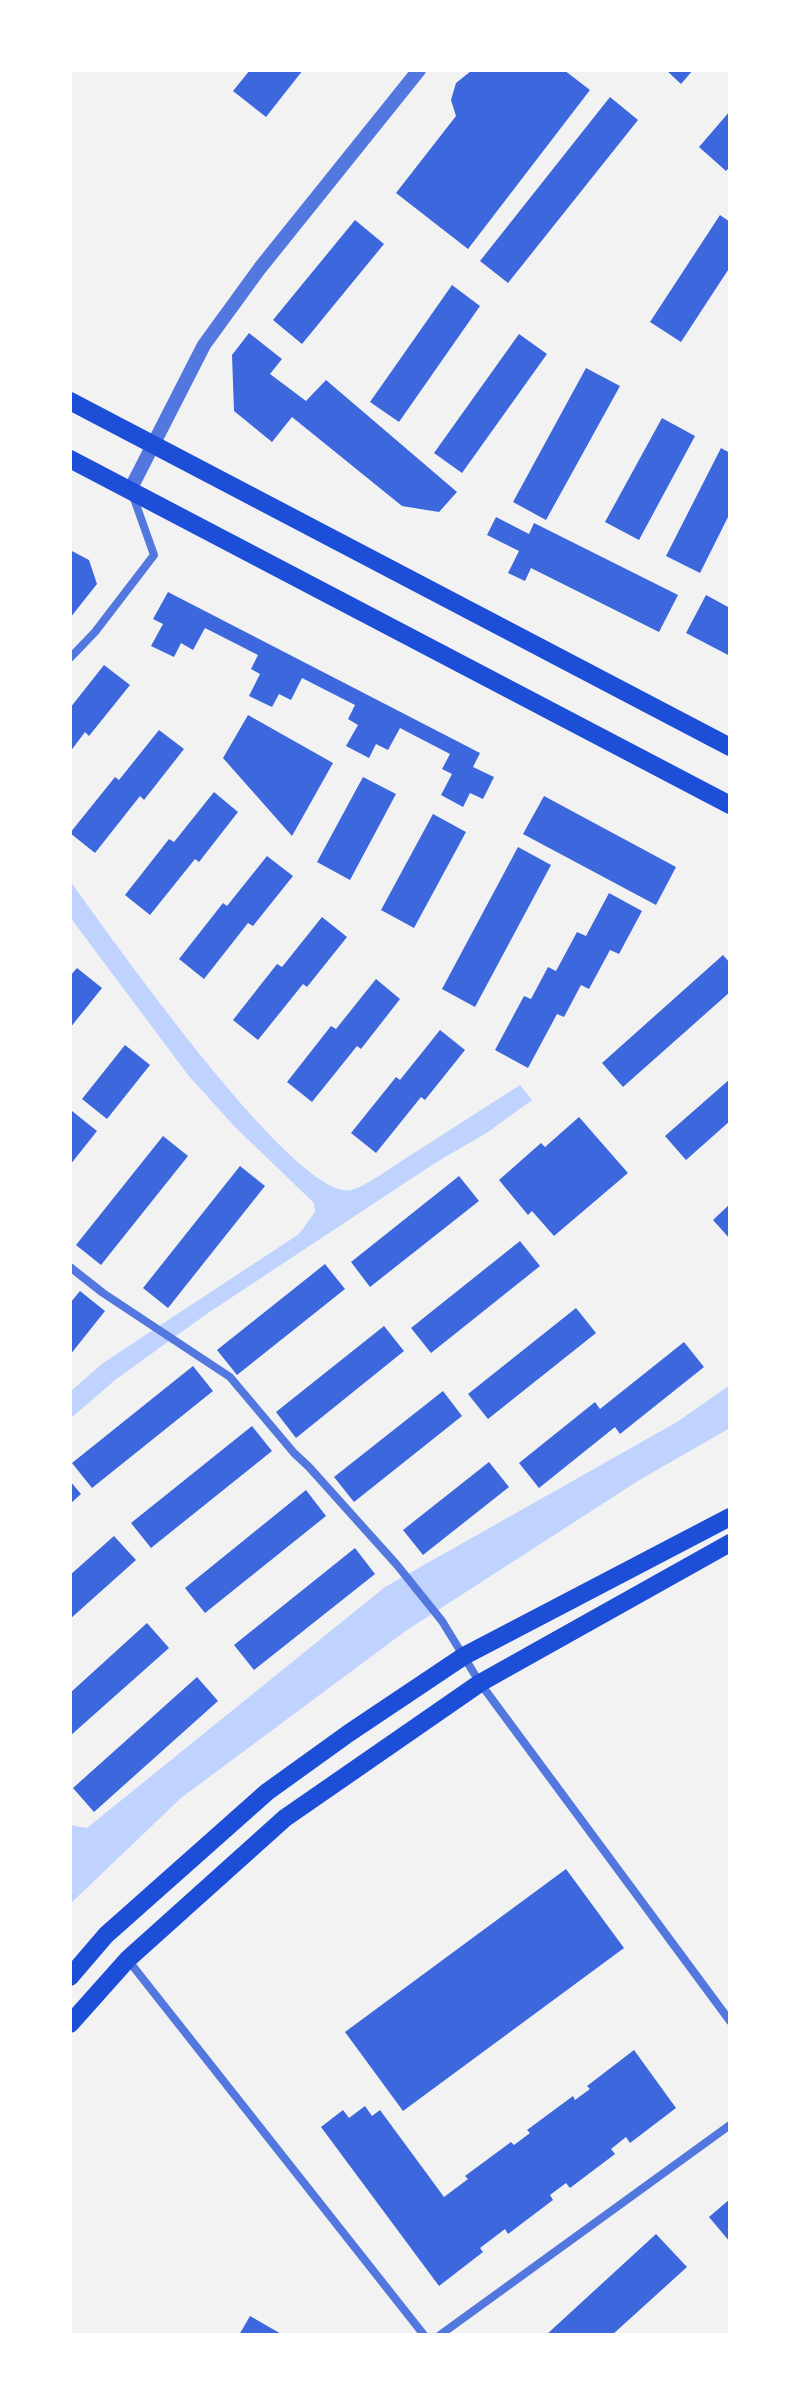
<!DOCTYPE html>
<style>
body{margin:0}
#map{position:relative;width:800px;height:2405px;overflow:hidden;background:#f2f2f2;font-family:Montserrat,sans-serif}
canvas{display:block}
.frame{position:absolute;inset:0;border:72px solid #fff;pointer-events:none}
</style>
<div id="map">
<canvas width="800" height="2405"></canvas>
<div class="frame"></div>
</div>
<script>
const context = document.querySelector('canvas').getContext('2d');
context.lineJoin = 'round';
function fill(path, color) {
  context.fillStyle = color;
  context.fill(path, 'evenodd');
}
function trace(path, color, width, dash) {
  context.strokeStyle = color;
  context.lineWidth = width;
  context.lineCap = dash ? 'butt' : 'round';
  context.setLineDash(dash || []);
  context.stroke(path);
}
const water = new Path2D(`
 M 70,881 C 106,930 296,1202 351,1190 C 363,1188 391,1168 403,1160 C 442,1135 481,1110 520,1085 L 532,1100 L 488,1132 L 435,1163 L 208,1313 L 115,1380 L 70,1419 L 70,1392 L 103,1363 L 299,1234 L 315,1212 L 314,1203 L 235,1127 L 188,1075 L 70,917 Z
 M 730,1385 L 730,1428 L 641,1479 L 407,1630 L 181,1798 L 70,1904 L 70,1825 L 87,1828 L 385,1587 L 677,1422 Z`);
const building = new Path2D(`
 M 250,70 L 303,70 L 266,117 L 233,91 Z
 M 564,70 L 590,90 L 468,249 L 396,193 L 456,116 L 451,100 L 456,83 L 471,71 Z
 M 666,70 L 693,70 L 681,84 Z
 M 610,97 L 638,120 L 508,283 L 480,261 Z
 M 730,111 L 730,167 L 726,171 L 699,147 Z
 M 720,215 L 730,222 L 730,267 L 681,342 L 650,322 Z
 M 355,220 L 384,244 L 302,344 L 273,320 Z
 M 452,285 L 480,306 L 399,422 L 370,402 Z
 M 249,333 L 282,359 L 270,374 L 306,401 L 326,380 L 457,492 L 439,512 L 402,506 L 292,417 L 272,442 L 234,411 L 232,355 Z
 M 519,334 L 547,354 L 462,473 L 434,453 Z
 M 586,368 L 620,386 L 546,520 L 513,502 Z
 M 662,418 L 695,436 L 639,540 L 605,522 Z
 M 721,448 L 730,453 L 730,513 L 700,573 L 666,556 Z
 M 496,517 L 529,534 L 534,523 L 678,595 L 659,632 L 531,568 L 525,581 L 508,573 L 519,551 L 487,535 Z
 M 70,550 L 89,560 L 97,584 L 70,618 Z
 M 168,592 L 480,753 L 473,767 L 494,777 L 483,799 L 470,793 L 463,807 L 441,795 L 452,774 L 442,769 L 450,754 L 400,728 L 388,750 L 376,744 L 369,758 L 346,746 L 358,725 L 348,719 L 355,705 L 302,678 L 291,700 L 279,694 L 272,707 L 249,696 L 260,674 L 251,669 L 258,655 L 205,628 L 193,650 L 181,643 L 174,657 L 151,646 L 163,624 L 153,619 Z
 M 706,595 L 730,608 L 730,656 L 686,633 Z
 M 104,665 L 130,685 L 89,736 L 85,732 L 70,752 L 70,708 Z
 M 248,715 L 333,763 L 292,836 L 223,758 Z
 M 159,730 L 184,749 L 144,800 L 140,796 L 95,853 L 70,833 L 115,777 L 119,780 Z
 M 363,777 L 396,794 L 350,880 L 317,862 Z
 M 214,792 L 238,812 L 199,862 L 195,859 L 150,915 L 125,895 L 169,839 L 174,842 Z
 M 544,796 L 676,867 L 656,905 L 523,834 Z
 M 433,814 L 466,832 L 414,928 L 381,910 Z
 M 518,847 L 551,865 L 475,1007 L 442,989 Z
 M 267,856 L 293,876 L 253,926 L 248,923 L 204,979 L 179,959 L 223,903 L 227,906 Z
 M 609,893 L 642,911 L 619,954 L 610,950 L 589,989 L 581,985 L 564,1017 L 557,1014 L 528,1068 L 495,1050 L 524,996 L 531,999 L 548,967 L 556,971 L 577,932 L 586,936 Z
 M 322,917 L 347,937 L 307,987 L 303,984 L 258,1040 L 233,1020 L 277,964 L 282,967 Z
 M 723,955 L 730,963 L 730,992 L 623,1087 L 602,1063 Z
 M 77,968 L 102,988 L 70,1028 L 70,976 Z
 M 376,979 L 400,999 L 361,1049 L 357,1046 L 312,1102 L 287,1082 L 331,1026 L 336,1029 Z
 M 440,1030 L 465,1050 L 425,1100 L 421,1097 L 376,1153 L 351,1133 L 396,1077 L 400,1080 Z
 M 125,1045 L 150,1065 L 107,1119 L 82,1099 Z
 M 730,1079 L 730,1121 L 686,1160 L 665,1136 Z
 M 72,1111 L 97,1131 L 70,1165 L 70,1113 Z
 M 579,1117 L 628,1173 L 554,1236 L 532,1211 L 528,1215 L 499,1180 L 541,1143 L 545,1147 Z
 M 163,1136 L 188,1156 L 101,1265 L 76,1245 Z
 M 240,1166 L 265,1186 L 168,1308 L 143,1288 Z
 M 459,1176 L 479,1201 L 370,1287 L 351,1262 Z
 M 730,1204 L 730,1239 L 713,1220 Z
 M 520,1241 L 540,1266 L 431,1353 L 411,1328 Z
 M 325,1264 L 345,1289 L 237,1375 L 217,1350 Z
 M 80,1291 L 105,1311 L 70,1355 L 70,1303 Z
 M 576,1308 L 596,1333 L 488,1419 L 468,1394 Z
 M 384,1326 L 404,1351 L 296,1438 L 276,1412 Z
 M 684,1342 L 704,1367 L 620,1434 L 615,1427 L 539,1488 L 519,1463 L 595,1402 L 600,1409 Z
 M 193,1366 L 213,1391 L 92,1488 L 72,1463 Z
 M 443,1391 L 462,1416 L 354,1502 L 334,1477 Z
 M 252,1426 L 272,1451 L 151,1548 L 131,1523 Z
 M 489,1462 L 509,1487 L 423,1555 L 403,1530 Z
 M 70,1481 L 81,1494 L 70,1504 Z
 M 306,1490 L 326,1516 L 205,1613 L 185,1588 Z
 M 114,1536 L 136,1560 L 70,1619 L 70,1575 Z
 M 355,1548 L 375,1574 L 254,1670 L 234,1645 Z
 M 147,1623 L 169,1648 L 70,1736 L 70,1693 Z
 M 197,1677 L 218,1701 L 94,1812 L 73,1788 Z
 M 566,1869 L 624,1948 L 403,2111 L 345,2032 Z
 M 634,2050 L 676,2108 L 630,2143 L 626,2137 L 611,2149 L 615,2154 L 570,2188 L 566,2183 L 550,2195 L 553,2200 L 508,2234 L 505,2229 L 480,2248 L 483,2252 L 439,2286 L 321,2127 L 343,2110 L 349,2118 L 365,2106 L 372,2116 L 380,2110 L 444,2197 L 468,2179 L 465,2176 L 511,2142 L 514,2145 L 530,2133 L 527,2130 L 573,2096 L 575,2100 L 590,2089 L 587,2086 Z
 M 730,2199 L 730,2242 L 709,2217 Z
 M 656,2234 L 687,2267 L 612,2335 L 546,2335 Z
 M 250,2316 L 283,2335 L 239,2335 Z`);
const minor = new Path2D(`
 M 70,658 L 95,632 L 154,555 L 132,493
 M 70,1267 L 103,1293 L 230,1377 L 294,1453 L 309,1467 L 397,1565 L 442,1621 L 480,1683 L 730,2021
 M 128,1960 L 424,2335
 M 440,2335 L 730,2125`);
const tertiary = new Path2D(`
 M 130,490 L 204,345 L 260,268 L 419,70`);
const primary = new Path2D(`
 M 70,401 L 730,747
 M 70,459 L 730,805
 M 70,1977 L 106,1935 L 267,1792 L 349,1733 L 464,1656 L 730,1517
 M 70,2024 L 128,1959 L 285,1818 L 480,1683 L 730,1543`);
fill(water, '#bfd3fe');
fill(building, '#3d67dc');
trace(minor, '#5277de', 8);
trace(tertiary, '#5277de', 14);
trace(primary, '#1d4ed8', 18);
</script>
